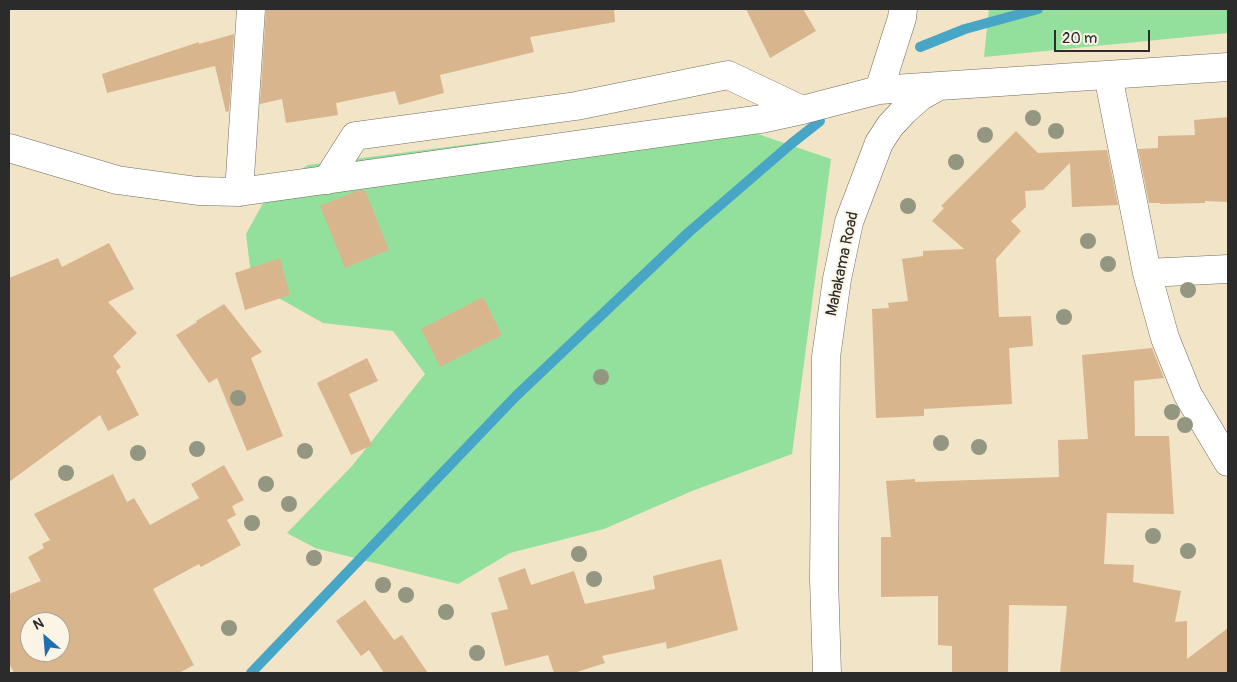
<!DOCTYPE html>
<style>
body{margin:0}
#map{position:relative;width:1237px;height:682px;overflow:hidden;background:#f2e4c7;font-family:Pangolin,sans-serif}
canvas{display:block}
.frame{position:absolute;inset:0;border:10px solid #2b2b2b;pointer-events:none}
.north{position:absolute;left:20px;top:612px;width:50px;height:50px;box-sizing:border-box;background:#fcf5e5;border:1px solid #a8a49b;border-radius:50%;rotate:333deg;font-size:14px;font-weight:700;line-height:20px;text-align:center;color:#2b2b2b}
.north::after{content:'';display:block;margin:auto;width:18px;height:22px;background:#1f6fb2;clip-path:polygon(50% 0,100% 100%,50% 72%,0 100%)}
.scale{position:absolute;left:1054px;top:30px;width:96px;height:22px;box-sizing:border-box;border:2px solid #2b2b2b;border-top:0;padding-left:6px;font-size:15px;line-height:18px;white-space:nowrap;color:#2b2b2b;-webkit-text-stroke:4px #fcf5e5;paint-order:stroke}
</style>
<div id="map">
<canvas width="1237" height="682"></canvas>
<div class="frame"></div>
<div class="north">N</div>
<div class="scale">20 m</div>
</div>
<script>
const context = document.querySelector('canvas').getContext('2d');
context.lineJoin = 'round';
function fill(path, color) {
  context.fillStyle = color;
  context.fill(path, 'evenodd');
}
function trace(path, color, width, dash) {
  context.strokeStyle = color;
  context.lineWidth = width;
  context.lineCap = dash ? 'butt' : 'round';
  context.setLineDash(dash || []);
  context.stroke(path);
}
function write(font, color, halo, rows, align = 'center') {
  context.font = font + ' Pangolin,sans-serif';
  context.lineWidth = 4;
  context.setLineDash([]);
  context.textBaseline = 'middle';
  context.strokeStyle = halo;
  context.fillStyle = color;
  for (const [text, x, y, turn = 0] of rows) {
    context.save();
    context.translate(x, y);
    context.rotate((+turn || 0) * Math.PI / 180);
    context.textAlign = isNaN(turn) ? turn : align;
    if (halo) context.strokeText(text, 0, 0);
    context.fillText(text, 0, 0);
    context.restore();
  }
}
const green = new Path2D(`
 M 989,9 L 1228,9 L 1228,33 L 984,57 Z
 M 714,119 L 831,159 L 792,454 L 692,491 L 604,529 L 510,553 L 458,584 L 315,548 L 287,533 L 352,466 L 425,374 L 393,331 L 323,323 L 252,283 L 246,234 L 272,187 L 308,165 L 486,142 L 648,129 Z`);
const stream = new Path2D(`
 M 920,47 L 965,29 L 1038,9
 M 251,673 L 516,396 L 689,232 L 791,144 L 820,121`);
const building = new Path2D(`
 M 266,9 L 614,9 L 615,22 L 530,37 L 534,52 L 440,75 L 444,93 L 399,105 L 395,91 L 336,103 L 338,115 L 286,123 L 282,99 L 260,104 Z
 M 746,9 L 803,9 L 816,31 L 770,58 Z
 M 234,34 L 229,111 L 226,112 L 215,66 L 107,93 L 102,74 L 199,42 L 199,44 Z
 M 1228,117 L 1228,202 L 1205,201 L 1205,203 L 1160,204 L 1160,203 L 1149,203 L 1138,149 L 1158,148 L 1158,136 L 1195,135 L 1194,120 Z
 M 1016,131 L 1038,153 L 1107,150 L 1118,205 L 1072,207 L 1070,163 L 1043,190 L 1025,191 L 1026,207 L 1011,221 L 1021,231 L 996,259 L 999,317 L 1031,316 L 1033,346 L 1009,348 L 1012,404 L 924,409 L 924,416 L 876,418 L 872,309 L 889,308 L 888,303 L 908,301 L 902,259 L 923,256 L 923,251 L 964,249 L 932,221 L 944,208 L 941,206 Z
 M 365,190 L 389,250 L 345,268 L 320,206 L 356,191 Z
 M 109,243 L 134,289 L 108,302 L 137,333 L 113,356 L 121,367 L 116,371 L 139,415 L 108,431 L 100,415 L 9,482 L 9,278 L 58,258 L 62,267 Z
 M 280,258 L 290,295 L 245,310 L 235,273 Z
 M 483,297 L 502,335 L 440,367 L 421,329 Z
 M 224,304 L 262,352 L 251,358 L 283,436 L 247,451 L 217,378 L 209,383 L 176,335 L 197,322 L 196,321 Z
 M 1152,348 L 1164,378 L 1134,381 L 1135,436 L 1169,436 L 1174,514 L 1107,513 L 1104,564 L 1134,565 L 1133,582 L 1181,591 L 1175,622 L 1187,621 L 1187,659 L 1228,628 L 1228,673 L 1060,673 L 1067,606 L 1009,605 L 1008,673 L 952,673 L 952,646 L 938,645 L 938,596 L 881,597 L 881,537 L 891,537 L 886,481 L 915,479 L 915,482 L 1059,477 L 1058,440 L 1088,439 L 1082,355 Z
 M 367,358 L 378,381 L 349,394 L 372,445 L 351,455 L 317,383 Z
 M 224,465 L 244,500 L 232,506 L 236,515 L 227,520 L 241,545 L 201,567 L 199,564 L 153,589 L 194,665 L 179,673 L 14,673 L 9,663 L 9,594 L 41,581 L 28,557 L 44,548 L 42,544 L 50,540 L 34,514 L 113,474 L 127,502 L 134,498 L 150,525 L 199,498 L 191,484 ZM 30,622 L 60,622 L 60,652 L 30,652 Z
 M 721,559 L 738,630 L 667,649 L 666,642 L 602,656 L 605,663 L 574,673 L 554,673 L 548,655 L 505,666 L 491,613 L 508,609 L 498,578 L 525,568 L 531,585 L 574,571 L 585,604 L 655,589 L 653,576 Z
 M 365,600 L 394,640 L 402,635 L 428,673 L 384,673 L 369,650 L 361,656 L 336,621 Z`);
const minor = new Path2D(`
 M 1108,75 L 1147,273 L 1165,338 L 1188,395 L 1228,462
 M 879,90 L 902,18 L 903,9
 M 9,148 L 117,180 L 198,191 L 239,192 L 761,119 L 802,110 L 879,90 L 939,86
 M 327,180 L 355,136 L 576,106 L 728,75 L 802,110
 M 239,192 L 251,9
 M 1147,273 L 1228,269
 M 827,673 L 824,579 L 826,357 L 837,279 L 849,222 L 879,143 L 890,126 L 904,111 L 921,96 L 939,86 L 1228,67`);
const trees = [
 [1033,118],
 [1056,131],
 [985,135],
 [956,162],
 [908,206],
 [1088,241],
 [1108,264],
 [1188,290],
 [1064,317],
 [601,377],
 [238,398],
 [1172,412],
 [1185,425],
 [941,443],
 [979,447],
 [197,449],
 [305,451],
 [138,453],
 [66,473],
 [266,484],
 [289,504],
 [252,523],
 [1153,536],
 [1188,551],
 [579,554],
 [314,558],
 [594,579],
 [383,585],
 [406,595],
 [446,612],
 [229,628],
 [477,653]
];
const streetNames = [
 ["Mahakama Road",843,264,-78]
];
fill(green, '#93e09d');
trace(stream, '#47a6c6', 10);
fill(building, '#d9b58e');
trace(minor, '#716c62', 29);
trace(minor, '#fff', 28);
context.fillStyle = '#939781';
for (const [x, y] of trees) {
  context.beginPath();
  context.arc(x, y, 8, 0, 2 * Math.PI);
  context.fill();
}
write('16px', '#2b2b2b', '#fcf5e5', streetNames);
</script>
